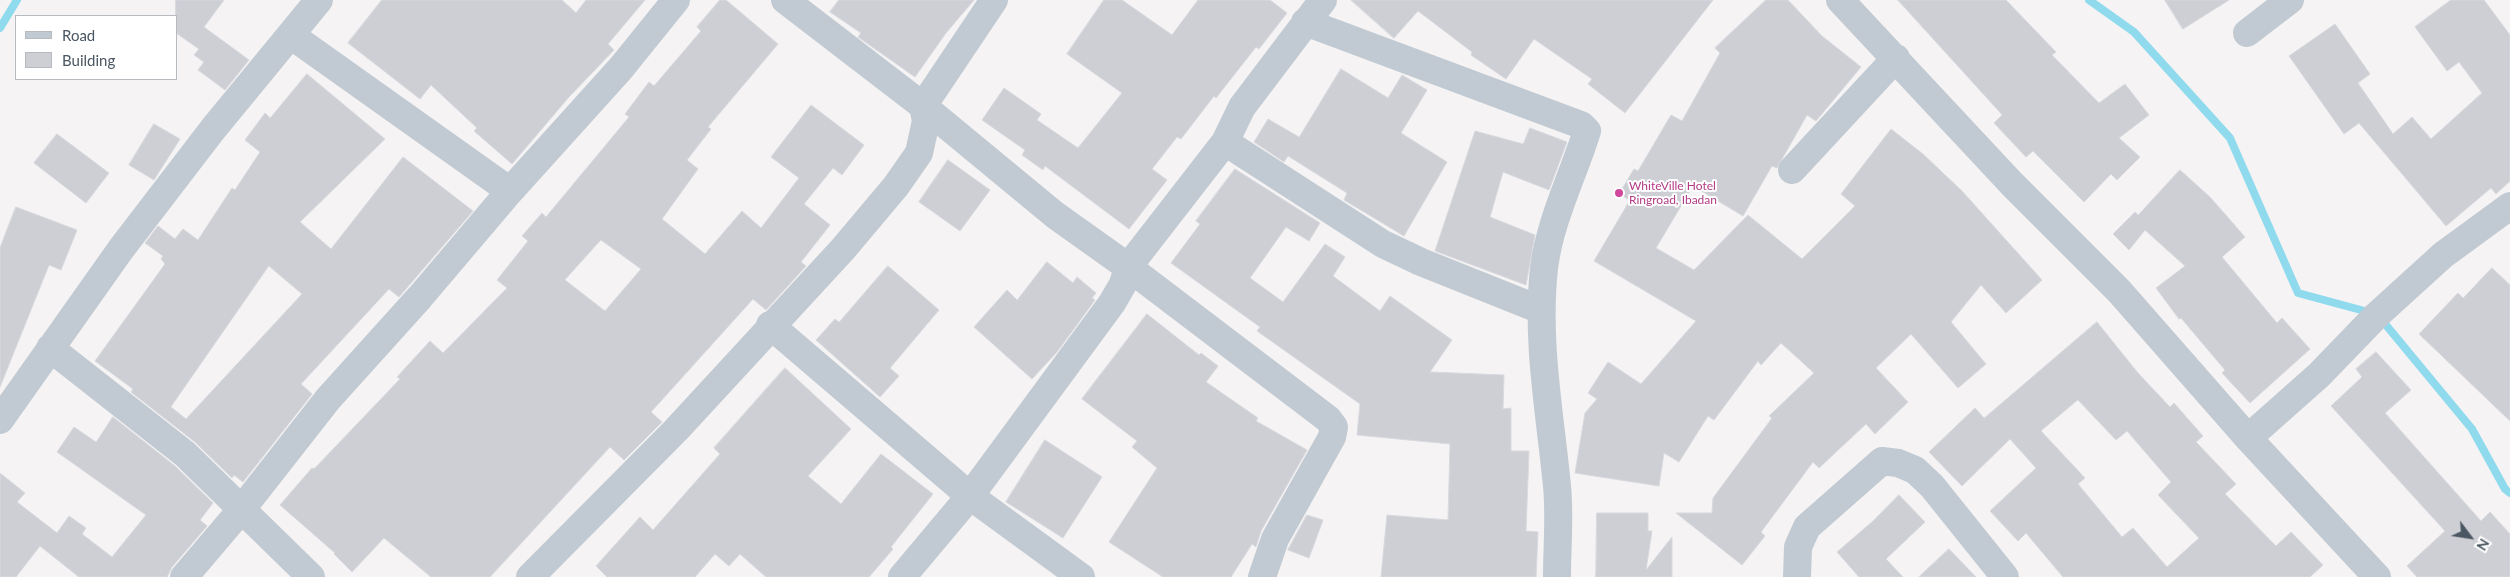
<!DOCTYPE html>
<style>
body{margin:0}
#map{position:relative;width:2510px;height:577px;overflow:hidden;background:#f5f3f3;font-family:Lato,sans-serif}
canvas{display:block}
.legend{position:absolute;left:15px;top:15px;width:162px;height:65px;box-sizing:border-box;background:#fff;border:1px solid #b7bbc0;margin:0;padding:6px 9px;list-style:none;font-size:15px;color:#4a5661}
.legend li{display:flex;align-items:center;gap:10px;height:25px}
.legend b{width:25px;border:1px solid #b7bbc0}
.north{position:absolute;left:2445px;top:512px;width:50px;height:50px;-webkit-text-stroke:4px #fff;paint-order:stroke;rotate:121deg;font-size:14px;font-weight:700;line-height:20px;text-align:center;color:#4a5661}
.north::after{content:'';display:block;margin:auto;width:18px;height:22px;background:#4a5661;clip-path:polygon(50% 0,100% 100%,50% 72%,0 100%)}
</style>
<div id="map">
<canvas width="2510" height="577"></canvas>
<ul class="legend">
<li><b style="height:6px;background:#c1cad2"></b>Road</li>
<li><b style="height:14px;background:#cdcfd5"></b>Building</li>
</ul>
<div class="north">N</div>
</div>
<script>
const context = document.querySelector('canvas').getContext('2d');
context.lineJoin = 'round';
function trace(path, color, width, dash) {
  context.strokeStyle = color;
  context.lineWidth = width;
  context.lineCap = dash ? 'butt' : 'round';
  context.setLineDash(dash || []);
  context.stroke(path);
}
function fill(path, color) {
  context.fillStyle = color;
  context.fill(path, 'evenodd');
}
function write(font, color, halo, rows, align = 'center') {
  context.font = font + ' Lato,sans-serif';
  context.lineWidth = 4;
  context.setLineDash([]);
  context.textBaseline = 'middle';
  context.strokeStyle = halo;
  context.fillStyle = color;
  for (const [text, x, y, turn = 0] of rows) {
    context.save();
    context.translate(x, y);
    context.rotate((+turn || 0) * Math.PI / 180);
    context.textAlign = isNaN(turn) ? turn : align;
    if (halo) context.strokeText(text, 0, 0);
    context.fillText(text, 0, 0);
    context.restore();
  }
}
const stream = new Path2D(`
 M 2089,0 L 2134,32 L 2230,138 L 2298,293 L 2372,313
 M 0,28 L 17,0
 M 2381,319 L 2472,429 L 2505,489 L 2510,493`);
const building = new Path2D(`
 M 176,0 L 224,0 L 204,27 L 249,60 L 225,90 L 198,70 L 204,62 L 194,55 L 199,49 L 176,33 Z
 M 382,0 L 562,0 L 576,13 L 586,0 L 645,0 L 608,44 L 614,50 L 569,97 L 512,164 L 474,131 L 477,128 L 431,85 L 420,99 L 348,43 Z
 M 720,0 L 726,0 L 778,44 L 708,127 L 711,129 L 687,160 L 698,169 L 662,219 L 705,254 L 742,211 L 761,228 L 799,178 L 771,157 L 811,105 L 864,145 L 842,175 L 833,168 L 804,204 L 830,225 L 801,262 L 806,266 L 766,310 L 753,299 L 651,412 L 662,422 L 624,460 L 610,447 L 490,577 L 431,577 L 384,538 L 352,572 L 334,554 L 335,553 L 280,505 L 312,468 L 314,469 L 400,379 L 397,377 L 430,341 L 443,353 L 507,288 L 497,280 L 528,241 L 522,236 L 542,213 L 546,217 L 629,117 L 625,114 L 649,82 L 654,86 L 701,31 L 697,27 ZM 601,240 L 641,269 L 605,311 L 565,280 Z
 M 839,0 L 974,0 L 946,33 L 915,77 L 858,37 L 861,33 L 830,12 Z
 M 1104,0 L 1122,0 L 1172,35 L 1198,0 L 1270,0 L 1287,13 L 1259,49 L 1256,47 L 1216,98 L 1214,96 L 1181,139 L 1177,137 L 1152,169 L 1167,180 L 1129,229 L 1045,166 L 1043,170 L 1022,155 L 1025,150 L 982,120 L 1004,88 L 1041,114 L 1037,120 L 1078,148 L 1122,93 L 1067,54 Z
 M 1351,0 L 1713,0 L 1625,113 L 1588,84 L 1592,79 L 1534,39 L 1506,79 L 1471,55 L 1472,52 L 1418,11 L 1394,38 Z
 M 1766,0 L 1788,0 L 1822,36 L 1861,67 L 1816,121 L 1807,115 L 1777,168 L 1772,166 L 1743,216 L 1693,186 L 1656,248 L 1694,270 L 1748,215 L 1802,259 L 1855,206 L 1841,194 L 1891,129 L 1923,154 L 1962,191 L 2042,280 L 2006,313 L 1981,285 L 1951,322 L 1986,364 L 1958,388 L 1911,334 L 1876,368 L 1908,402 L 1875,434 L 1866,424 L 1819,468 L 1813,462 L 1761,532 L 1765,536 L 1742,565 L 1676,513 L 1712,513 L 1713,498 L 1772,418 L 1769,416 L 1814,373 L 1781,343 L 1761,365 L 1758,361 L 1714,420 L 1708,416 L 1679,462 L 1664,453 L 1659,486 L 1575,473 L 1585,413 L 1597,399 L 1588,393 L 1608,362 L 1641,384 L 1696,321 L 1594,261 L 1630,200 L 1619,194 L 1634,169 L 1638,171 L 1671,115 L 1682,121 L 1720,53 L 1715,48 Z
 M 1898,0 L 2006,0 L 2056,52 L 2052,55 L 2099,103 L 2125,84 L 2149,115 L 2119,138 L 2140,157 L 2117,180 L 2111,174 L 2084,202 L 2033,151 L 2026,157 L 1994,123 L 2002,115 Z
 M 2165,0 L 2229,0 L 2183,29 Z
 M 2451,0 L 2484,0 L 2510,35 L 2510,181 L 2496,194 L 2491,188 L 2446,226 L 2359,123 L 2344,134 L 2289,56 L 2335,24 L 2370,74 L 2358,83 L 2393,134 L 2412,117 L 2431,139 L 2482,93 L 2459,62 L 2447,71 L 2415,27 Z
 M 1341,69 L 1388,98 L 1402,75 L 1427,90 L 1401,133 L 1447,162 L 1404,236 L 1344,200 L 1347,193 L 1288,156 L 1284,162 L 1254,142 L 1268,119 L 1299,137 Z
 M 307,74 L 385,139 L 300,222 L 331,249 L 403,157 L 473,211 L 399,297 L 389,289 L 301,384 L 312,394 L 243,482 L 234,475 L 232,478 L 195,442 L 131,392 L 133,389 L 95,361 L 165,264 L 161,259 L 163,256 L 145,243 L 158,226 L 175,239 L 183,229 L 198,240 L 232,188 L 235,190 L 260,152 L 245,140 L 265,113 L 270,118 ZM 269,266 L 302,294 L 186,419 L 171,407 Z
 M 154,124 L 180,139 L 154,180 L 129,165 Z
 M 1530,128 L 1567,142 L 1549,190 L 1503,172 L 1490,217 L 1535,235 L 1526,285 L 1435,251 L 1475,131 L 1523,144 Z
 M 57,134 L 109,173 L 86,203 L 34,163 Z
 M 948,160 L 990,190 L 960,231 L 919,202 Z
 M 1235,169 L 1320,223 L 1309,241 L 1286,227 L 1250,278 L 1283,302 L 1325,244 L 1345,257 L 1333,276 L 1380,311 L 1390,296 L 1452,340 L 1430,372 L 1504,375 L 1503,409 L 1511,408 L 1511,451 L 1529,451 L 1526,531 L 1538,532 L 1536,577 L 1381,577 L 1387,515 L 1448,520 L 1450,444 L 1357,435 L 1360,404 L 1257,331 L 1260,327 L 1171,263 L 1200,224 L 1196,221 Z
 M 2180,170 L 2210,197 L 2245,237 L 2222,257 L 2277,323 L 2282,318 L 2310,349 L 2250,403 L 2222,373 L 2225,370 L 2181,318 L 2179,319 L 2156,288 L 2185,266 L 2145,230 L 2129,250 L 2113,234 L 2135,212 L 2138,215 Z
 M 16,207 L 77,230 L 61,270 L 49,265 L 0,387 L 0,248 Z
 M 1047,262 L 1073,283 L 1077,277 L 1096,293 L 1092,298 L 1095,300 L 1057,352 L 1032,379 L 974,327 L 1007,290 L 1017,300 Z
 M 888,266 L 939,310 L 890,368 L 899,376 L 880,397 L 816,340 L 835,319 L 839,322 Z
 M 2492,268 L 2510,285 L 2510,421 L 2419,334 L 2458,293 L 2463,298 Z
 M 1147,314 L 1199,355 L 1201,353 L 1218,366 L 1206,382 L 1258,418 L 1256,421 L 1307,450 L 1261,531 L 1256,547 L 1252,544 L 1231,577 L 1163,577 L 1109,542 L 1157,468 L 1132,447 L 1137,441 L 1082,399 Z
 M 2097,322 L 2138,373 L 2170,407 L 2174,403 L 2203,436 L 2196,442 L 2236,484 L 2225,494 L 2276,546 L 2291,532 L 2323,565 L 2310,577 L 2063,577 L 2026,533 L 2018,541 L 1990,511 L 2036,468 L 2010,439 L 1962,486 L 1929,452 L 1975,408 L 1984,418 ZM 2078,400 L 2116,440 L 2127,431 L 2171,482 L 2158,495 L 2199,538 L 2167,567 L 2133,528 L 2122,537 L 2078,484 L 2085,478 L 2041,431 Z
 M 2376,352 L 2411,390 L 2385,413 L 2481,521 L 2490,512 L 2510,534 L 2510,577 L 2417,577 L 2407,566 L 2445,531 L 2331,406 L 2362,377 L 2356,369 Z
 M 785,368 L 851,429 L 808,476 L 841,504 L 881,454 L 933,494 L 891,547 L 893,549 L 869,577 L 766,577 L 740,554 L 729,566 L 715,554 L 695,577 L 607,577 L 596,566 L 640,517 L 653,530 L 720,454 L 714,448 Z
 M 113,417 L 175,466 L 213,503 L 200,520 L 207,526 L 172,567 L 167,577 L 79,577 L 40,546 L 16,577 L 0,577 L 0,473 L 25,493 L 17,502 L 57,533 L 69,516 L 86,528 L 82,534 L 112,557 L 146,515 L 57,452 L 74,427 L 96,442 Z
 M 1045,440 L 1102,477 L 1063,538 L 1006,502 Z
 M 1899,495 L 1925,522 L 1886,559 L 1903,577 L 1859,577 L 1837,552 L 1873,521 Z
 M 1597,513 L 1648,513 L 1648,531 L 1652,531 L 1646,570 L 1672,537 L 1672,577 L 1596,577 Z
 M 1307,515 L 1323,520 L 1309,558 L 1288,550 Z
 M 1949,549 L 1976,577 L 1919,577 Z`);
const minor = new Path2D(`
 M 785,0 L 923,106 L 1055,215 L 1128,267 L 1328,419 L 1334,427 L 1332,437 L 1275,539 L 1262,577
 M 1840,0 L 2012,184 L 2119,291 L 2248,438 L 2377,577
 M 1305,22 L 1581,125 L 1587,131 C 1573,176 1550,220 1544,268 C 1536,342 1550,413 1557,486 C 1560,516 1557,547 1557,577
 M 2247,33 L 2290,0
 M 292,36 L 510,191
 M 1225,142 L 1383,244 L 1421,262 L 1541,310
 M 1792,170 L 1896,58
 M 770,325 L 970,496 L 1081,577
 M 50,348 L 185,454 L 311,577
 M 0,420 L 121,249 L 213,129 L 319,0
 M 2248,438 L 2319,375 L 2377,315 L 2443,255 L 2510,206
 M 184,577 L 241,510 L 328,399 L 420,297 L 510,191 L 621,68 L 676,0
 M 530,577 L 676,430 L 843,249 L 896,186 L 919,153 L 926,121 L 923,106 L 994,0
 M 902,577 L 970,496 L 1112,303 L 1123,284 L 1128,267 L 1225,142 L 1242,107 L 1323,0
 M 1797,577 L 1798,547 L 1807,527 L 1882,461 L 1898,463 L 1915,470 L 1932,486 L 2005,577`);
const markers = [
 [1619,193,5,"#d1479c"]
];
const hotelNames = [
 ["WhiteVille Hotel",1629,186],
 ["Ringroad, Ibadan",1629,200]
];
trace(stream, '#90daee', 8);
fill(building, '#cdcfd5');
trace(building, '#d7d9de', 1);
trace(minor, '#c1cad2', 28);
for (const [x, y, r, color] of markers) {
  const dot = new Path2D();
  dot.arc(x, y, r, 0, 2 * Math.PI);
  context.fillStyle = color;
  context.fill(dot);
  trace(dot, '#fff', 2);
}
write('12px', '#b23c85', '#fff', hotelNames, 'left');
</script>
